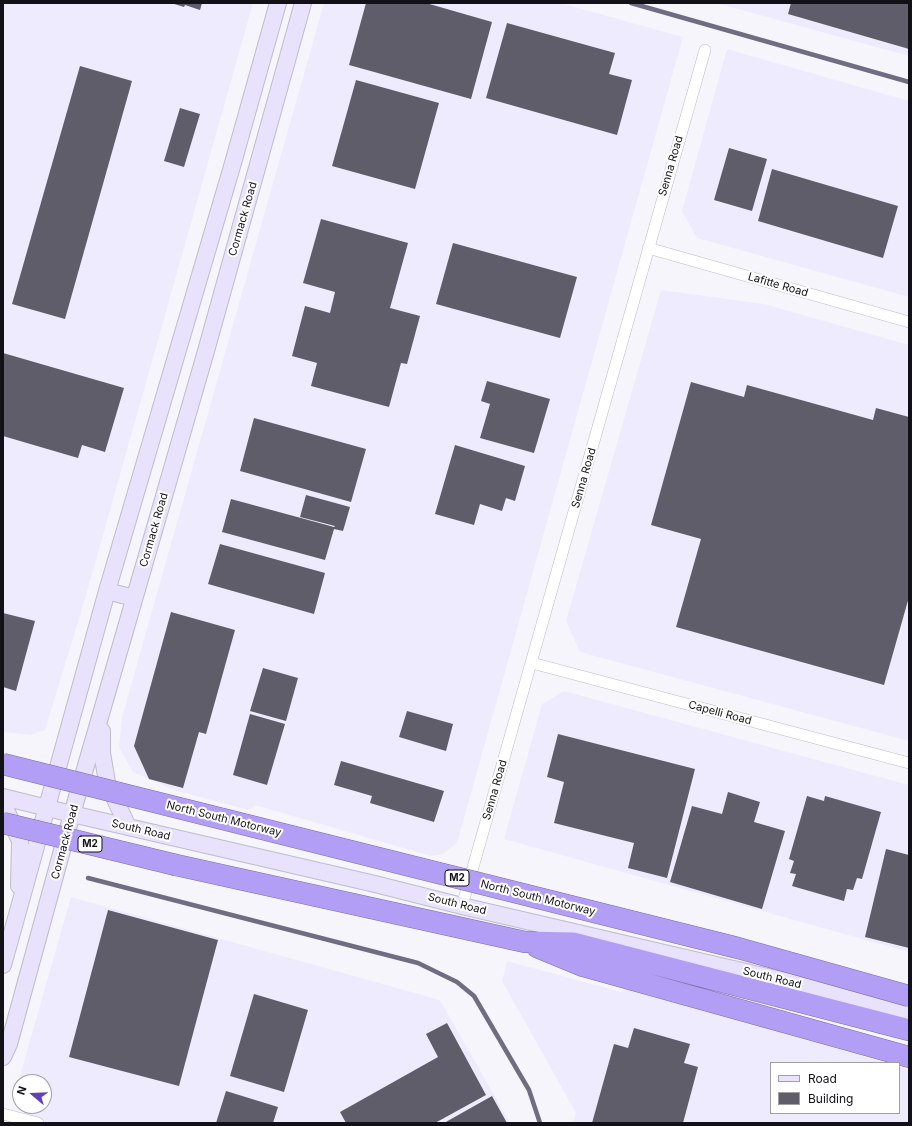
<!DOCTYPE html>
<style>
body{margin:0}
#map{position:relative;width:912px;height:1126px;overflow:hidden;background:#f7f5fc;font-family:Inter,sans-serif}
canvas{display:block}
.frame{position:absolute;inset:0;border:4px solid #121117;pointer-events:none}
.legend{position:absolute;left:770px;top:1062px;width:130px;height:52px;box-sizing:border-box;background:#fff;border:1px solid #a0a0a2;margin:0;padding:5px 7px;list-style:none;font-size:12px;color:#121117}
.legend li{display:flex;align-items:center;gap:8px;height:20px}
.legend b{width:20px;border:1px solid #a0a0a2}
.north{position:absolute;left:12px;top:1074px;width:40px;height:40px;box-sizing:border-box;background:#fff;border:1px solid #a0a0a2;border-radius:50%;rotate:289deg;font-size:11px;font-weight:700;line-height:16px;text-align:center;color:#121117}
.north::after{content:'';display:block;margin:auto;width:14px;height:18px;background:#663fb7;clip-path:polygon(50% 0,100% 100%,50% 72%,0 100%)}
</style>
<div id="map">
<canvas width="912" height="1126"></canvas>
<div class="frame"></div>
<ul class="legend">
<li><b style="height:5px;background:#e8e2fc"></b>Road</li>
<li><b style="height:11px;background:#605d6b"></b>Building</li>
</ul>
<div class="north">N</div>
</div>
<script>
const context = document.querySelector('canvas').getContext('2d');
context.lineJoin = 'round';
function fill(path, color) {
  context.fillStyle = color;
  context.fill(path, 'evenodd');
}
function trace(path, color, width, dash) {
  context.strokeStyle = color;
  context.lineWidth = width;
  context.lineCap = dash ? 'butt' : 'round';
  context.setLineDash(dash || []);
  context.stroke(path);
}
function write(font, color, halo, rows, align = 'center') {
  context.font = font + ' Inter,sans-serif';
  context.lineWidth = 4;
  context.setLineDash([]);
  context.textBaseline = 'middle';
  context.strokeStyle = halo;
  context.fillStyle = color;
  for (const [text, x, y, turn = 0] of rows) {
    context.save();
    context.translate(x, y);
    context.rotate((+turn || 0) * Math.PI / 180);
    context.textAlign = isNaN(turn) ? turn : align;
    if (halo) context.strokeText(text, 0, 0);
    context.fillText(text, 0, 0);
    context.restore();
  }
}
const built = new Path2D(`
 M 5,3 L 253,3 L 85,599 L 45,730 L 31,735 L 3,732 L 3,9 Z
 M 324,3 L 560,3 L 683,37 L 457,843 L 443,854 L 431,856 L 255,805 L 249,810 L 174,790 L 133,772 L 119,747 L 122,717 Z
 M 716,3 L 909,3 L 909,56 Z
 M 727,49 L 909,101 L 909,297 L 697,238 L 682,211 Z
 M 661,290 L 764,304 L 909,345 L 909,741 L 580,652 L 566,621 Z
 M 564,691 L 909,785 L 909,952 L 504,839 L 542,704 Z
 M 71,897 L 440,1000 L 510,1123 L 21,1123 L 26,1106 L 44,1106 L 44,1082 L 21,1082 L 21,1072 Z
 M 507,961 L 621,992 L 626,988 L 886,1063 L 771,1063 L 771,1113 L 899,1113 L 899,1067 L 909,1070 L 909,1123 L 573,1123 L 576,1113 L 502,981 Z`);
const stream = new Path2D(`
 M 631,3 L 909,82
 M 88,878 L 418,963 L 457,982 L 474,996 L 529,1090 L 540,1123`);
const building = new Path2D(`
 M 171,3 L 202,3 L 200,10 L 185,5 L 184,7 Z
 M 366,3 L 426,3 L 492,22 L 471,99 L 349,65 Z
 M 791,3 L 909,3 L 909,49 L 788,14 Z
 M 507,23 L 615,53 L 609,74 L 632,80 L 617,135 L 486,98 Z
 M 80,66 L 132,81 L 65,319 L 12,304 Z
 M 356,80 L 439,103 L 415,189 L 332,166 Z
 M 180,108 L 200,114 L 184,167 L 164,161 Z
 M 729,148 L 767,159 L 752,211 L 714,200 Z
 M 772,169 L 898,206 L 883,258 L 758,221 Z
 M 321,219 L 408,243 L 390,308 L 420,316 L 407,364 L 401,363 L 389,407 L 311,386 L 317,363 L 292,356 L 305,306 L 330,313 L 335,292 L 303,283 Z
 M 453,243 L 577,277 L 560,338 L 436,304 Z
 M 3,353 L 124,388 L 105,452 L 82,445 L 78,458 L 3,436 Z
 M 487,381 L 550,399 L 534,453 L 480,438 L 490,404 L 481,401 Z
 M 691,382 L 744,397 L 747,385 L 873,420 L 876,408 L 909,417 L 909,597 L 884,685 L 676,627 L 701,539 L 651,525 Z
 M 254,418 L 366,449 L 351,502 L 240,471 Z
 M 455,445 L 525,466 L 515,501 L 506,498 L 502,511 L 480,504 L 474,525 L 435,514 Z
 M 306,495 L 350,507 L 343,531 L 334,529 L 325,560 L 222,532 L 231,499 L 334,527 L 335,526 L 300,517 Z
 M 220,544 L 325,573 L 314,614 L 208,584 Z
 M 171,612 L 235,630 L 206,734 L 199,732 L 183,788 L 149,779 L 134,746 Z
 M 3,613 L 35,621 L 16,691 L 3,687 Z
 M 263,668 L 298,678 L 286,721 L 250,711 Z
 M 407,711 L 453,724 L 446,751 L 399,737 Z
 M 250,714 L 285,724 L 267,785 L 233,775 Z
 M 558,734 L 695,769 L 667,878 L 628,868 L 634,843 L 554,823 L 564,782 L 547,777 Z
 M 341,761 L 444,791 L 434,822 L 370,803 L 372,796 L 334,785 Z
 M 728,792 L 760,802 L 754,822 L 785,831 L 762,909 L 670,882 L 692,806 L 722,814 Z
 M 807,796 L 824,801 L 825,796 L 881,812 L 862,879 L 857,878 L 853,890 L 847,889 L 844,901 L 792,886 L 796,874 L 790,873 L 794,861 L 789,859 Z
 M 886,849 L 909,855 L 909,948 L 865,937 Z
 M 108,910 L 218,940 L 179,1086 L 69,1057 Z
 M 254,994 L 308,1010 L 284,1092 L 230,1076 Z
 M 447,1023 L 486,1095 L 435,1123 L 346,1123 L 340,1112 L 438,1057 L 426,1034 Z
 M 634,1028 L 690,1044 L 684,1063 L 698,1067 L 683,1123 L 592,1123 L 614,1044 L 628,1048 Z
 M 226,1091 L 278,1107 L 273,1123 L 216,1123 Z
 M 492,1096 L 507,1123 L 444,1123 Z`);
const street = new Path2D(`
 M 648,248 L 909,322
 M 532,663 L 909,763
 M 462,906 L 705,50
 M 3,1114 L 38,1123`);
const secondary = new Path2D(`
 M 107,591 L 134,598
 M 102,731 L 102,753 L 107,782 L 128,827
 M 3,797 L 72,814 L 375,884 L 462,906 L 785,981 L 909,1016
 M 3,803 L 20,841 L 19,886
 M 3,965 L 107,591 L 233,163 L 278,3
 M 3,1057 L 9,1044 L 72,814 L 206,351 L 303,3`);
const highway = new Path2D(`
 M 176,865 L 525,942 L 573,943 L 909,1030
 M 537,947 L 583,966 L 909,1057`);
const highwayBridge = new Path2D(`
 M 3,764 L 738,948 L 909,996
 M 3,823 L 176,865`);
const shields = [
 [90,844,24],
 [457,878,24]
];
const shieldNames = [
 ["M2",90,844],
 ["M2",457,878]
];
const streetNames = [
 ["Senna Road",671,166,-74],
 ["Cormack Road",243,219,-74],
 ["Lafitte Road",778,285,16],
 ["Senna Road",584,478,-74],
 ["Cormack Road",154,530,-74],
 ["Capelli Road",720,713,15],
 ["Senna Road",495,790,-74],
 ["North South Motorway",224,819,14],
 ["South Road",141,830,13],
 ["Cormack Road",65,842,-75],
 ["North South Motorway",538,898,14],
 ["South Road",457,904,14],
 ["South Road",772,978,14]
];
fill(built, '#eeebfe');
trace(stream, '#706d82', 4.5);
fill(building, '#605d6b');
trace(street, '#bfbccc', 12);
trace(secondary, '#bfbccc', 18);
trace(highway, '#7a6da7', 22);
trace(street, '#fff', 11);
trace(secondary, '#e8e2fc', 16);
trace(highway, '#b29ef5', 21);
trace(highwayBridge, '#7a6da7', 22, []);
trace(highwayBridge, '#b29ef5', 21);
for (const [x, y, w] of shields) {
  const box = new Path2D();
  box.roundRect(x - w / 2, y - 8, w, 16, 3);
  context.fillStyle = '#fff';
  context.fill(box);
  trace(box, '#121117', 1);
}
write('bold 10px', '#121117', null, shieldNames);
write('11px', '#121117', '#fff', streetNames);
</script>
